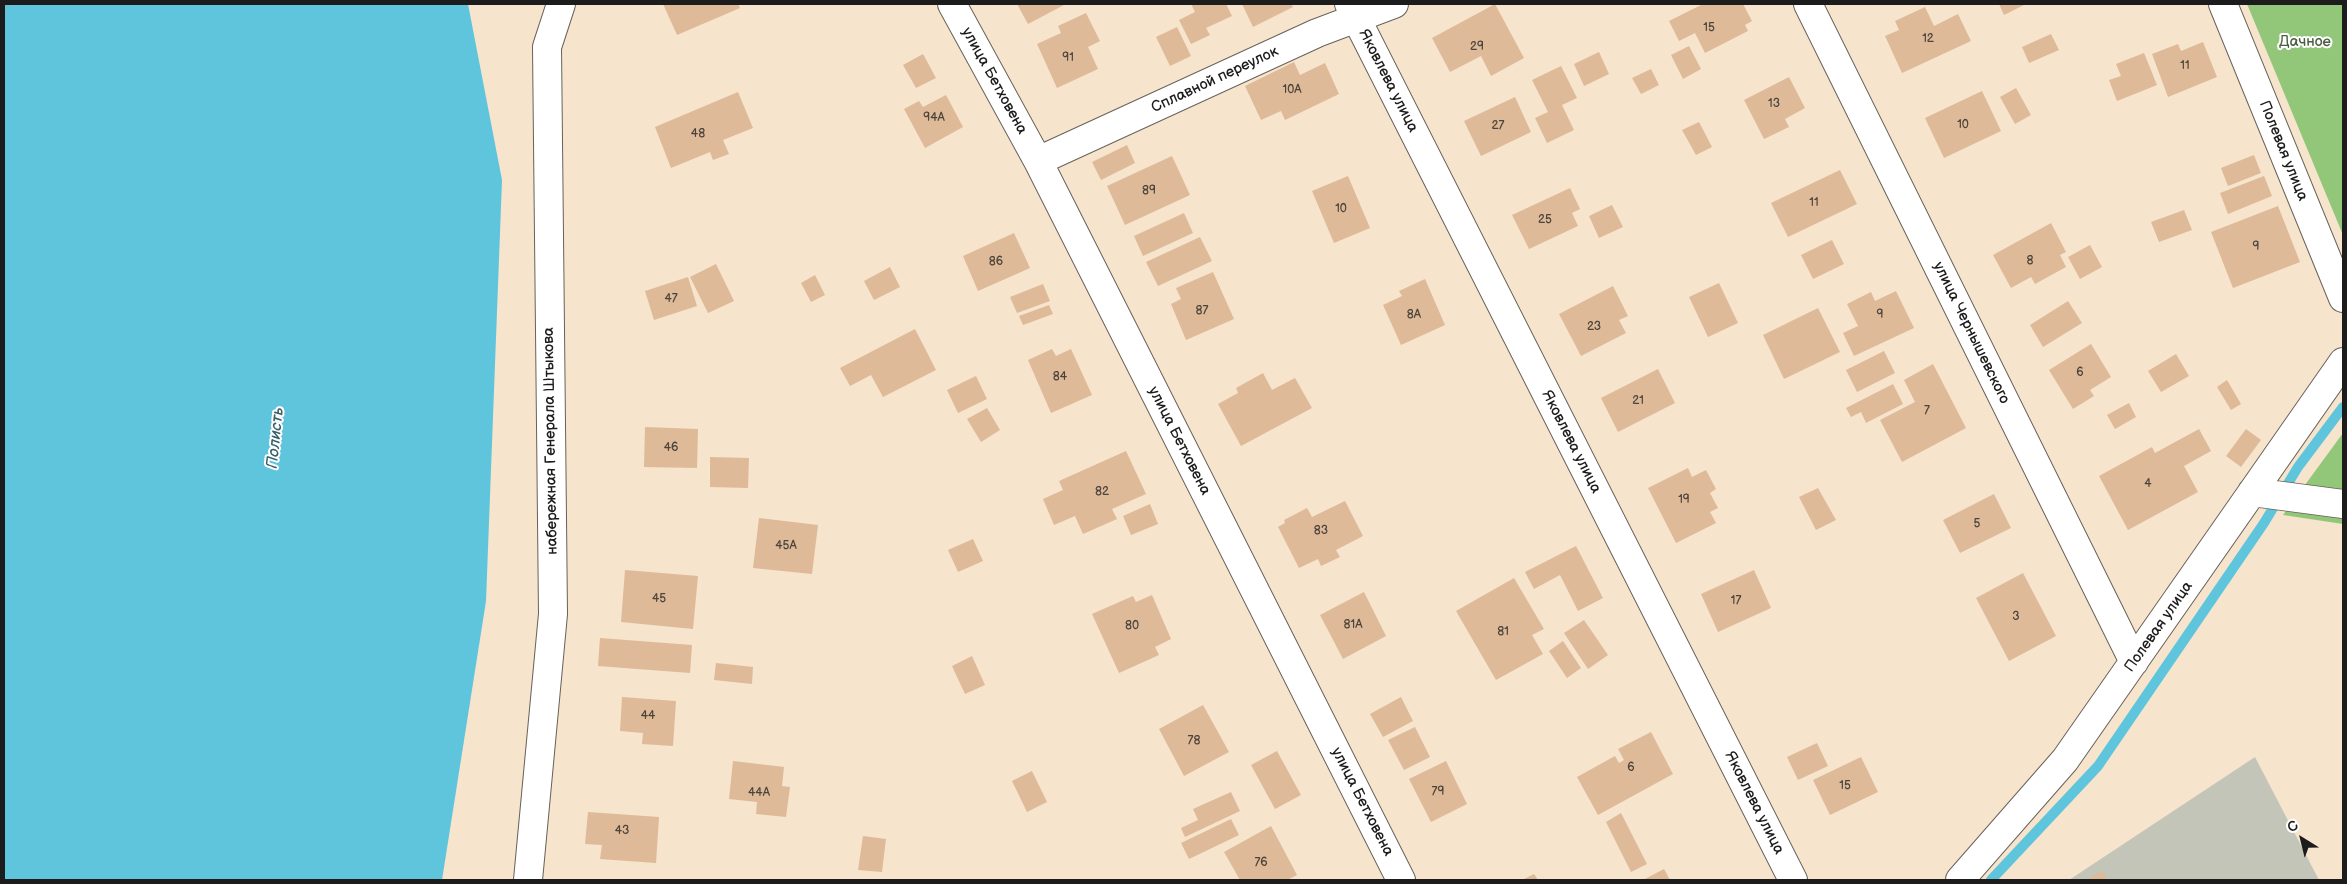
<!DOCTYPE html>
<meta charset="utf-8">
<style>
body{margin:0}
#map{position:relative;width:2347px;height:884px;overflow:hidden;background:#f6e4cd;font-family:"Balsamiq Sans",sans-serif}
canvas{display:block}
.frame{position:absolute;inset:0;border:5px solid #1c1c1c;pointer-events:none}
.north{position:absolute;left:2277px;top:814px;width:50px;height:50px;-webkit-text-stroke:4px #fff;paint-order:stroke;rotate:324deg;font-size:14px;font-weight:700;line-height:20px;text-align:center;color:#1c1c1c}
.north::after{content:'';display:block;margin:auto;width:18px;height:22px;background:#1c1c1c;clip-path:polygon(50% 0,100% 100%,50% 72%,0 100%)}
</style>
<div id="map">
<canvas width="2347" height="884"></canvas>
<div class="frame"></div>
<div class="north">С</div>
</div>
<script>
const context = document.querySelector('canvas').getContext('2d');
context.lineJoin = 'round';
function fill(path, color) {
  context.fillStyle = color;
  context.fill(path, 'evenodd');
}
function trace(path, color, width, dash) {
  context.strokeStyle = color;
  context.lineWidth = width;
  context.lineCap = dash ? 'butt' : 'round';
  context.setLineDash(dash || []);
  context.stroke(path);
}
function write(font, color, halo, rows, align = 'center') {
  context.font = font + ' "Balsamiq Sans",sans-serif';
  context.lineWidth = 4;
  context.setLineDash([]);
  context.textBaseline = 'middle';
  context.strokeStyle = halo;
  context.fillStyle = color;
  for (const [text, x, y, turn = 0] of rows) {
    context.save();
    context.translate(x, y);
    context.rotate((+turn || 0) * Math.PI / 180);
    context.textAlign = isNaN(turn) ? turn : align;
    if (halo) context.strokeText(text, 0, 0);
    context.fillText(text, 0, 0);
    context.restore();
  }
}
const industrial = new Path2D(`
 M 2255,757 L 2319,880 L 2069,880 Z`);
const green = new Path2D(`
 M 2247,4 L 2343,4 L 2343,235 Z
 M 2343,433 L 2343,524 L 2283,515 Z`);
const water = new Path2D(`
 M 4,4 L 468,4 L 502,180 L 486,601 L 442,880 L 4,880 Z`);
const stream = new Path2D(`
 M 1991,880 L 2098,766 L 2264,523 L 2298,467 L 2343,407`);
const building = new Path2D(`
 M 663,4 L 738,4 L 740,8 L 677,35 Z
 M 1017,4 L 1066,4 L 1028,24 Z
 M 1191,4 L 1226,4 L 1232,16 L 1206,28 L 1210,35 L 1191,44 L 1179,20 L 1195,12 Z
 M 1242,4 L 1291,4 L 1293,7 L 1253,27 Z
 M 1495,4 L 1524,58 L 1491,76 L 1481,56 L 1450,72 L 1432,38 Z
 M 1703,4 L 1743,4 L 1752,21 L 1745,25 L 1748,31 L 1705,53 L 1695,33 L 1679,41 L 1669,21 Z
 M 1999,4 L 2026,4 L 2004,15 Z
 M 1925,7 L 1934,26 L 1958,14 L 1971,41 L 1902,73 L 1885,36 L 1899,30 L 1895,21 Z
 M 1086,13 L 1100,41 L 1088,47 L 1098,69 L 1057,88 L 1037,44 L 1061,33 L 1058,26 Z
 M 1177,27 L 1191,56 L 1170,66 L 1156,37 Z
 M 2051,34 L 2059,50 L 2029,63 L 2022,47 Z
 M 2203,42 L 2217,77 L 2168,97 L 2152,54 L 2178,44 L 2181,51 Z
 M 1689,46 L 1701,69 L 1683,79 L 1671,55 Z
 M 1599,52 L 1609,74 L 1584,86 L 1574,64 Z
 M 2144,53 L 2157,85 L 2117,101 L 2109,80 L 2121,76 L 2116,64 Z
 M 923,54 L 936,78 L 916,88 L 903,65 Z
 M 1294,62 L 1300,75 L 1325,63 L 1339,94 L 1285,120 L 1281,111 L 1261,120 L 1245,86 Z
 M 1561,66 L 1577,98 L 1562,105 L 1574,130 L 1547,143 L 1535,118 L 1548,112 L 1532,80 Z
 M 1651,69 L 1659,85 L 1641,94 L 1632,78 Z
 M 1789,77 L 1805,108 L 1785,119 L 1789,127 L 1764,139 L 1744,100 Z
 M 2016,88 L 2031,115 L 2015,124 L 2000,97 Z
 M 1982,91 L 2001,131 L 1944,158 L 1925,118 Z
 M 738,92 L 753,128 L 723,140 L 729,154 L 713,160 L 710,152 L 671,168 L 655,127 Z
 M 946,95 L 963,127 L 925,148 L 904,109 L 919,101 L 923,107 Z
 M 1515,97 L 1531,132 L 1481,156 L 1464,121 Z
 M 1699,122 L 1712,147 L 1696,155 L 1682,130 Z
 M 1127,145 L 1135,163 L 1101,180 L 1092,162 Z
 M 2254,155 L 2261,173 L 2228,186 L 2221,168 Z
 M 1172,156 L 1190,195 L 1125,225 L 1107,186 Z
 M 1840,170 L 1857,204 L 1788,237 L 1771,203 Z
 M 1348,176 L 1370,228 L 1334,243 L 1312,191 Z
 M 2264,176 L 2272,196 L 2228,214 L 2220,193 Z
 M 1570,188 L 1580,209 L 1572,213 L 1578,226 L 1529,249 L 1512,215 Z
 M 1612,205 L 1623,227 L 1599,238 L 1589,216 Z
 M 2278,206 L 2300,262 L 2233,288 L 2211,232 Z
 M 2184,210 L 2192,230 L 2159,242 L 2151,222 Z
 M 1184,213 L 1193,233 L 1143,256 L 1134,236 Z
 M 2051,223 L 2066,252 L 2060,255 L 2066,267 L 2035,284 L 2031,277 L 2011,288 L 1993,255 Z
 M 1014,233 L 1030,268 L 978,291 L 963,256 Z
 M 1200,237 L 1212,261 L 1158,286 L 1146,262 Z
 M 1832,240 L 1844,264 L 1813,279 L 1801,255 Z
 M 2090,245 L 2102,267 L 2080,279 L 2068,257 Z
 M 716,264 L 734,301 L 708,313 L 690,277 Z
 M 890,267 L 900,287 L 874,300 L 864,281 Z
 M 1213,272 L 1234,319 L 1186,340 L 1171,304 L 1181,299 L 1176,288 Z
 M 815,275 L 825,295 L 811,302 L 801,283 Z
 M 688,277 L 697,306 L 654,320 L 645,291 Z
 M 1425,279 L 1445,325 L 1401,345 L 1383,305 L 1402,296 L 1399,291 Z
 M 1719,283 L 1738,323 L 1708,337 L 1689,297 Z
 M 1043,284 L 1050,301 L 1017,313 L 1010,297 Z
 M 1613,286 L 1628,316 L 1619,320 L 1626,333 L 1581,356 L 1559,314 Z
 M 1896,291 L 1914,328 L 1854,356 L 1843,333 L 1858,326 L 1847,304 L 1871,292 L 1875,301 Z
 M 2068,301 L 2082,323 L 2043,347 L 2030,325 Z
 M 1049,305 L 1053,314 L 1023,325 L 1019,316 Z
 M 1818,308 L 1840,352 L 1784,379 L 1763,335 Z
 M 915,329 L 936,370 L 883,397 L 871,375 L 850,386 L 840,368 Z
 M 2091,344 L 2111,377 L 2090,390 L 2094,396 L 2073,409 L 2049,370 Z
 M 1052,349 L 1056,356 L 1071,349 L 1092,395 L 1051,413 L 1028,360 Z
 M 1884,351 L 1895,373 L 1857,392 L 1846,370 Z
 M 2176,354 L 2189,376 L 2161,392 L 2148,371 Z
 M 1933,364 L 1966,428 L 1902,462 L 1880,420 L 1915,402 L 1904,380 Z
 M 1658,369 L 1675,403 L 1618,432 L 1601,398 Z
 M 1263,373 L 1272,390 L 1295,378 L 1312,408 L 1241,446 L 1218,404 L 1238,393 L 1236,388 Z
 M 976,376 L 987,399 L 958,413 L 947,390 Z
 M 2227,380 L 2241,404 L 2231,410 L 2217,387 Z
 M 1893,384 L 1903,404 L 1866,423 L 1861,412 L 1851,417 L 1846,408 Z
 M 2129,403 L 2136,417 L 2115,429 L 2107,415 Z
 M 987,408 L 1000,430 L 981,442 L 967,419 Z
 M 645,427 L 698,429 L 697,468 L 644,467 Z
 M 2199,429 L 2211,451 L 2184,466 L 2198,492 L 2128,530 L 2099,476 L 2152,447 L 2155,453 Z
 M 2246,429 L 2261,440 L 2241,467 L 2226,456 Z
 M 1126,451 L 1146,494 L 1112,509 L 1117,519 L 1083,534 L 1075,516 L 1054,525 L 1043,499 L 1063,490 L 1059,481 Z
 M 710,457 L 749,458 L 748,488 L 710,487 Z
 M 1688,468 L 1692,477 L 1706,470 L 1716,489 L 1710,493 L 1718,508 L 1710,512 L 1716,523 L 1676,543 L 1648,488 Z
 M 1818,488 L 1836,520 L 1816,530 L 1799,497 Z
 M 1994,494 L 2011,528 L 1960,553 L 1943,520 Z
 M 1345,501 L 1363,536 L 1336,550 L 1340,557 L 1321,566 L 1318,559 L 1299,568 L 1278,527 L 1285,523 L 1284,520 L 1307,508 L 1312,517 Z
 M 1150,504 L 1158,524 L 1131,535 L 1123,516 Z
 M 759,518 L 818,525 L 812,574 L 753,568 Z
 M 973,539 L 983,561 L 958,572 L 948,550 Z
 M 1576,546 L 1603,598 L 1578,611 L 1560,575 L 1534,589 L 1525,572 Z
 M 625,570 L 698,576 L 693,629 L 621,622 Z
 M 1754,570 L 1771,608 L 1718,632 L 1701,594 Z
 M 2023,573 L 2056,636 L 2009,661 L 1976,598 Z
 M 1514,578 L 1544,629 L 1532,635 L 1543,654 L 1496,680 L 1456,611 Z
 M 1364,592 L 1386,636 L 1343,659 L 1320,615 Z
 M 1152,595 L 1171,639 L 1155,647 L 1159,655 L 1119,673 L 1092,614 L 1133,596 L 1136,602 Z
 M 1584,620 L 1608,655 L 1588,669 L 1564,633 Z
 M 600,638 L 692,645 L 690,673 L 598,666 Z
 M 1563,641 L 1581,668 L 1567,678 L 1549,651 Z
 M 972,656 L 985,685 L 965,694 L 952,666 Z
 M 716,663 L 753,667 L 752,684 L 714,680 Z
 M 622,697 L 676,701 L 673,746 L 642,744 L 643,733 L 620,731 Z
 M 1401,697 L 1413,721 L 1383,737 L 1370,714 Z
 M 1203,705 L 1229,752 L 1184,776 L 1159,729 Z
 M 1415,727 L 1430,757 L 1404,770 L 1388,740 Z
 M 1651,732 L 1673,774 L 1598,815 L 1577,777 L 1615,756 L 1619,763 L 1624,760 L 1618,749 Z
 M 1817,743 L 1828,766 L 1798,780 L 1787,757 Z
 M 1277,751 L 1301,795 L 1275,809 L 1251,765 Z
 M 1861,757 L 1878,792 L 1830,815 L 1813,780 Z
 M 733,761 L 784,767 L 782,786 L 790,787 L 786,817 L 756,814 L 757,802 L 729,799 Z
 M 1446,761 L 1467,804 L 1431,822 L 1409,779 Z
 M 1032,771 L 1047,802 L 1027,812 L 1012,781 Z
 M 1231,792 L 1240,811 L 1185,837 L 1181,828 L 1198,820 L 1193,809 Z
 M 588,812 L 659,817 L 656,863 L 600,859 L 602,845 L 585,844 Z
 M 1621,813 L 1647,864 L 1631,872 L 1606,822 Z
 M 1231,819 L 1239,835 L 1189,859 L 1181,843 Z
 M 1271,826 L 1297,875 L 1287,880 L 1240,880 L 1224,852 Z
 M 863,836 L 886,839 L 882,872 L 858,870 Z
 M 1664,869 L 1670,880 L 1643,880 Z
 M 2103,871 L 2107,880 L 2085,880 Z
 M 1534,874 L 1538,880 L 1522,880 Z`);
const street = new Path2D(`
 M 952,4 L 1038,161 L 1401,880
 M 1808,4 L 2134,662
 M 2223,4 L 2343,298
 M 1038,161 L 1317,33 L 1394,4
 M 2252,492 L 2343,504
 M 528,880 L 553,614 L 547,47 L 561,4
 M 1960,880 L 2065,760 L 2343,362`);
const secondary = new Path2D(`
 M 1349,4 L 1793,880`);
const numberNames = [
 ["15",1709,28],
 ["12",1928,39],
 ["29",1477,47],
 ["91",1068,58],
 ["11",2185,66],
 ["10А",1292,90],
 ["13",1774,104],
 ["94А",934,118],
 ["10",1963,125],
 ["27",1498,126],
 ["48",698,134],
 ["89",1149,191],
 ["11",1814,203],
 ["10",1341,209],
 ["25",1545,220],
 ["9",2256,247],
 ["8",2030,261],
 ["86",996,262],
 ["47",671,299],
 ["87",1202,311],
 ["8А",1414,315],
 ["9",1880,315],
 ["23",1594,327],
 ["6",2080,373],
 ["84",1060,377],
 ["21",1638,401],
 ["7",1927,411],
 ["46",671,448],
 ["4",2148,484],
 ["82",1102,492],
 ["19",1684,500],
 ["5",1977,524],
 ["83",1321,531],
 ["45А",786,546],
 ["45",659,599],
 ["17",1736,601],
 ["3",2016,617],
 ["81А",1353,625],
 ["80",1132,626],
 ["81",1503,632],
 ["44",648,716],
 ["78",1194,741],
 ["6",1631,768],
 ["15",1845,786],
 ["79",1438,792],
 ["44А",759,793],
 ["43",622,831],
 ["76",1261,863]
];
const parkNames = [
 ["Дачное",2305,42]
];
const streetNames = [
 ["Сплавной переулок",1215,80,-25],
 ["улица Бетховена",994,81,61],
 ["Яковлева улица",1388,81,63],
 ["Полевая улица",2283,151,68],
 ["улица Чернышевского",1971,333,64],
 ["набережная Генерала Штыкова",551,441,-91],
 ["улица Бетховена",1179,441,63],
 ["Яковлева улица",1571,442,63],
 ["Полевая улица",2159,627,-55],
 ["улица Бетховена",1362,802,63],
 ["Яковлева улица",1754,803,63]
];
const waterNames = [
 ["Полисть",276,438,-84]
];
fill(industrial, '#c4c5b9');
fill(green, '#92c779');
fill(water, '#5fc5dc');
trace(stream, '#5fc5dc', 10);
fill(building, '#deba98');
trace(street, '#68625a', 30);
trace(secondary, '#68625a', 30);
trace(street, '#fff', 28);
trace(secondary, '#fff', 28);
write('12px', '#4c443b', null, numberNames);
write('15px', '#4b6041', '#fff', parkNames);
write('15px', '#1c1c1c', '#fff', streetNames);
write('italic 16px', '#376069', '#fff', waterNames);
</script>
